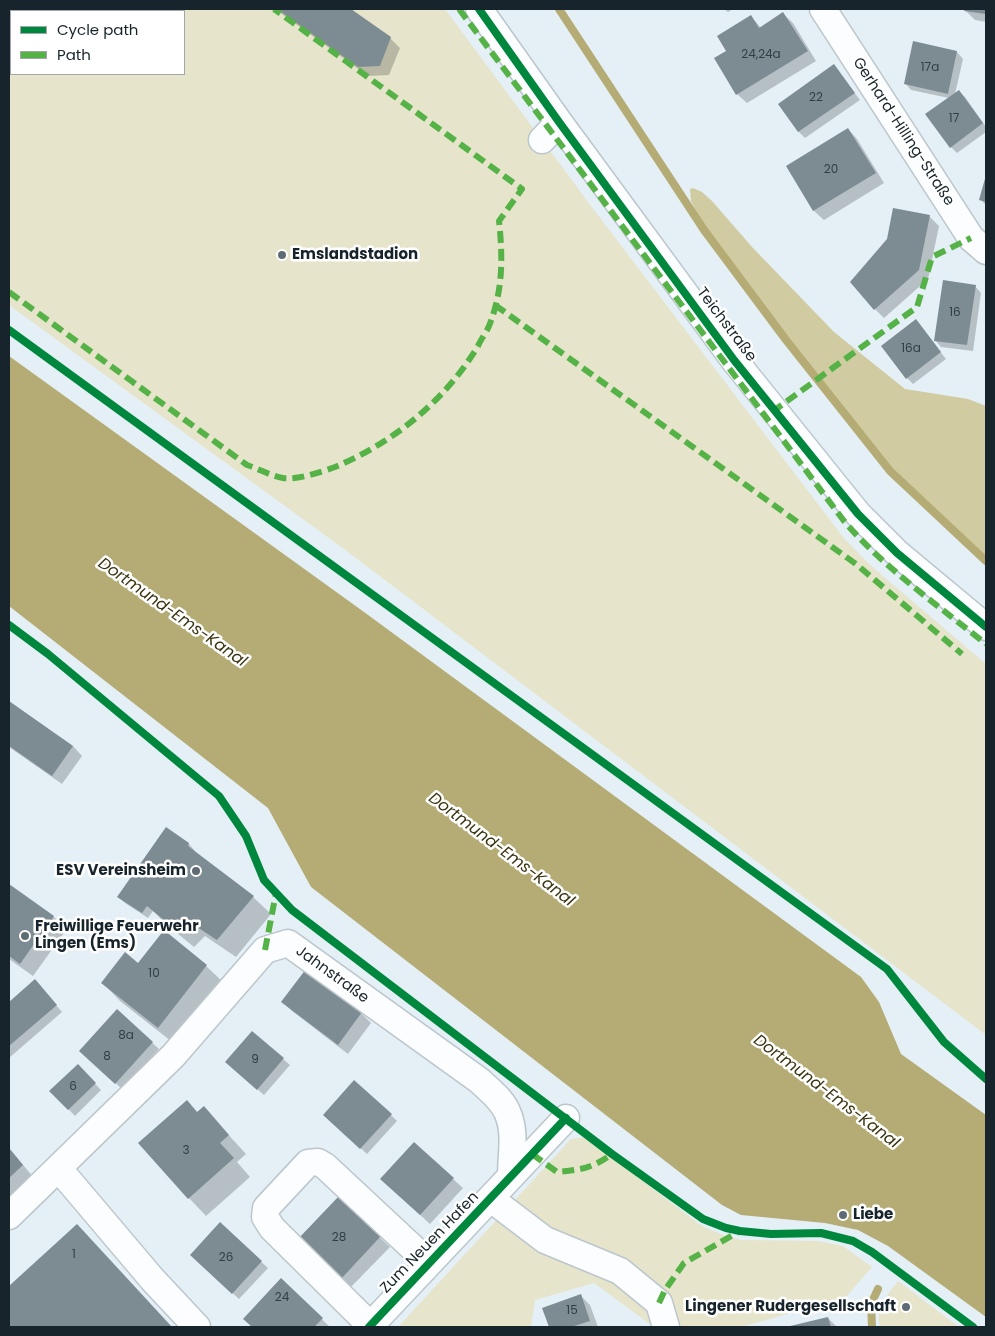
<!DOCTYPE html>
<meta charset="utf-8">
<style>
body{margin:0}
#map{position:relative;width:995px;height:1336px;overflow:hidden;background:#e4eff6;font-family:Poppins,sans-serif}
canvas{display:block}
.frame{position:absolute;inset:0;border:10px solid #17242b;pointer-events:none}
.legend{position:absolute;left:10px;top:10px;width:175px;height:65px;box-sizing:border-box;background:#fff;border:1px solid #a2a7aa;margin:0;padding:6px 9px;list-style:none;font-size:15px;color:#17242b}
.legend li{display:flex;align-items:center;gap:10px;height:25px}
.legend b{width:25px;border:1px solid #a2a7aa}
</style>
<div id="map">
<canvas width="995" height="1336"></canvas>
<div class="frame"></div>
<ul class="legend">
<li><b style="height:6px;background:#00873e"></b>Cycle path</li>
<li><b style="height:6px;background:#55b246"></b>Path</li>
</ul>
</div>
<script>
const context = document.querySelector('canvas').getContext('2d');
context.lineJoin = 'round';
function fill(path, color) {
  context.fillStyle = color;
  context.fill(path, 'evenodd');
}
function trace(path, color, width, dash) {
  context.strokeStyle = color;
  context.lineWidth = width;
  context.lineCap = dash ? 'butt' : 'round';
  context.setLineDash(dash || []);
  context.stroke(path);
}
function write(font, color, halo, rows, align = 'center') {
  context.font = font + ' Poppins,sans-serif';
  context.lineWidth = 5;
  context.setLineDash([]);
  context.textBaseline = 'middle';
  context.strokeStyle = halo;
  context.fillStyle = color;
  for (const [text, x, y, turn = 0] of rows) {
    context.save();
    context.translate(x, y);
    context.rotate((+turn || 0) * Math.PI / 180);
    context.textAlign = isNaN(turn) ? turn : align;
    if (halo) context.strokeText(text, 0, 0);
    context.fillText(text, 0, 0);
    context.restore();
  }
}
const green = new Path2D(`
 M 9,9 L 445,9 L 591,206 L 843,537 L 869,564 L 986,664 L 986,1035 L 344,549 L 9,305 ZM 11,11 L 184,11 L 184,74 L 11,74 Z
 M 585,1137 L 702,1226 L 723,1235 L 741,1240 L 818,1241 L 843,1246 L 872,1267 L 845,1298 L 741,1327 L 654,1327 L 594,1283 L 535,1300 L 531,1326 L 528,1327 L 398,1327 L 571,1139 Z
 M 898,1281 L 959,1327 L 880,1327 C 875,1308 887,1296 898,1281 Z`);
const forest = new Path2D(`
 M 693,188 L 702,192 L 712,201 L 752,247 L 834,332 L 905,389 L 968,399 L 986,406 L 986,560 L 891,470 L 855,426 L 786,339 L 705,229 L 691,201 L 690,189 Z`);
const water = new Path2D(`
 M 9,356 L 364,612 L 861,977 L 879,1002 L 901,1054 L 986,1115 L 986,1317 L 888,1246 L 858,1230 L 825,1223 L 741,1215 L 722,1205 L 311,887 L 268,808 L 9,606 Z`);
const shadow = new Path2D(`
 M 275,9 L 349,9 L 390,38 L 400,48 L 389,75 L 368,76 Z
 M 724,9 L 733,9 L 728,12 Z
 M 966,9 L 986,9 L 986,22 L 975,20 L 966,11 Z
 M 783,14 L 793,23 L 816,61 L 747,103 L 737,94 L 728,52 L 751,16 L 761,28 Z
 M 914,43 L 957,52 L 963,59 L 955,94 L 958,91 L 965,97 L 986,127 L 986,132 L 957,153 L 951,147 L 949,98 L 911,90 L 905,83 Z
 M 834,66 L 860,100 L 805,138 L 799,132 L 780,104 Z
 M 848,129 L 857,139 L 884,183 L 824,220 L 814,211 L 787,167 Z
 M 986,177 L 986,205 L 981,200 Z
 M 929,216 L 939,226 L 928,279 L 884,318 L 875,309 Z
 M 975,286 L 981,293 L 973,351 L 941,347 L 935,340 Z
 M 916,321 L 946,359 L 913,384 L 907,378 Z
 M 9,702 L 73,746 L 82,756 L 62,784 L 9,747 Z
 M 167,829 L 189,844 L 195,851 L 194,852 L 253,897 L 271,914 L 236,957 L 205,936 L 194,947 L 166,924 L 153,911 L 148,918 L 125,903 L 119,897 Z
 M 9,886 L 54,917 L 66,930 L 33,976 L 9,959 Z
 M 164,932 L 206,966 L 224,983 L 176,1045 L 120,1001 L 103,983 L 138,965 Z
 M 306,971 L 361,1013 L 371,1023 L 348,1054 L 292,1011 L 282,1001 Z
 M 35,981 L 62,1012 L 9,1058 L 9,1003 Z
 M 118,1011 L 159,1049 L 122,1089 L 87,1057 Z
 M 253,1033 L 290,1065 L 264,1095 L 233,1068 Z
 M 78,1066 L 101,1090 L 75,1116 L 51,1091 Z
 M 187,1101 L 198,1113 L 204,1108 L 246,1154 L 237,1162 L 250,1177 L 206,1216 L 189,1198 Z
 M 391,1115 L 397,1121 L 367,1154 L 331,1121 Z
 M 9,1148 L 34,1178 L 9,1201 Z
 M 453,1179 L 463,1188 L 430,1224 L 392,1189 Z
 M 339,1198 L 390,1247 L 350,1288 L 300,1239 Z
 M 220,1224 L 268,1268 L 239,1299 L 198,1261 Z
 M 77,1225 L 89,1238 L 171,1327 L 9,1327 L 9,1288 Z
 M 281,1280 L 330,1327 L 253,1327 L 245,1319 Z
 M 581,1296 L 590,1305 L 598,1327 L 550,1327 L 544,1309 Z
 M 828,1318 L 837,1327 L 788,1327 Z`);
const stream = new Path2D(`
 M 559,9 L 704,230 L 786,340 L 890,471 L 986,561
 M 872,1327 L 871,1304 L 878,1289`);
const building = new Path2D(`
 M 277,9 L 351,9 L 391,37 L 380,66 L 358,67 Z
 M 965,9 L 986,9 L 986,14 L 964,11 Z
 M 783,12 L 808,51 L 736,95 L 714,58 L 726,51 L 717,36 L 751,15 L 759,28 Z
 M 913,41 L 957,51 L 948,94 L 904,84 Z
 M 834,64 L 855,93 L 798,132 L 778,104 Z
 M 959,90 L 983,123 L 950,148 L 925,114 Z
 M 848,128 L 876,173 L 813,211 L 786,166 Z
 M 986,175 L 986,202 L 979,200 Z
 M 893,208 L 930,215 L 919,270 L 874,310 L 850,282 L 887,239 Z
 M 943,280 L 976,285 L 967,345 L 934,341 Z
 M 916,319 L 941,352 L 906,379 L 881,346 Z
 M 9,701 L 73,746 L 52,776 L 9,746 Z
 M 166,827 L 189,843 L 188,846 L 254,896 L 217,940 L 186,920 L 176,930 L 147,906 L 142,913 L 117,897 Z
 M 9,884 L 54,916 L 20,964 L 9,956 Z
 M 164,930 L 207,965 L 158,1028 L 101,983 L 125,952 L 138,963 Z
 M 306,969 L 362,1012 L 338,1045 L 281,1002 Z
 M 35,979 L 57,1005 L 9,1046 L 9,1002 Z
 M 117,1009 L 153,1042 L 115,1084 L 79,1051 Z
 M 252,1031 L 284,1058 L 257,1090 L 225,1062 Z
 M 78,1064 L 96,1083 L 68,1110 L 49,1091 Z
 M 354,1080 L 392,1114 L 360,1149 L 323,1115 Z
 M 187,1100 L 197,1112 L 204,1106 L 229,1135 L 220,1143 L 234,1158 L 188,1199 L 138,1143 Z
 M 414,1142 L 454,1178 L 420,1215 L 380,1179 Z
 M 9,1148 L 23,1165 L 9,1178 Z
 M 339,1196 L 381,1236 L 340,1280 L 298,1239 Z
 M 220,1222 L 262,1261 L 232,1294 L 190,1255 Z
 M 77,1224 L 172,1327 L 9,1327 L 9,1286 Z
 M 281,1278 L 323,1318 L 314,1327 L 252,1327 L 243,1319 Z
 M 581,1294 L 590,1321 L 571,1327 L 549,1327 L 542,1308 Z
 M 828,1317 L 831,1327 L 786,1327 Z`);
const path = new Path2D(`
 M 586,1133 L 703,1219 L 726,1228 L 740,1231 L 771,1234 L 821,1233 L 853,1241 L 872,1252 L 973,1327`);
const minor = new Path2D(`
 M 479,9 L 559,122 L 734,360 L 858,514 L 897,553 L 986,627
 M 823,9 L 971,238 L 986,251
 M 542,140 L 559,122
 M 59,1169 L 153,1280 L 197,1327
 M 491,1199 L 545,1240 L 620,1271 L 659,1303 L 666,1327
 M 9,1216 L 173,1056 L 265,950 L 288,943 L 480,1081 C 490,1091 503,1100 508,1114 C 516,1133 511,1156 511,1176
 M 370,1325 L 272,1228 L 265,1217 L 266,1208 L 308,1163 L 318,1162 L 325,1166 L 429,1263
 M 369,1327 L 566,1118`);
const quiet = new Path2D(`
 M 459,9 L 844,521 C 882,566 940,607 986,644
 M 9,292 L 247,465 C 259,469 271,476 283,478 C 298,480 321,472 335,467 C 394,442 445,401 478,346 C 481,339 486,333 489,326 C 503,291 503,258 499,221 L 522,189 L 274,9
 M 495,305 L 856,564 L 962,654
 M 772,412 L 917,307 L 932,257 L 971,238
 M 265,950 L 276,893
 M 532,1154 L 557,1172 C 580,1170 593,1168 612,1154
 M 659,1303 L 665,1290 L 684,1263 L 740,1231`);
const cycleway = new Path2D(`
 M 479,9 L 559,122 L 734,360 L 858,514 L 897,553 L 986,627
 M 9,330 L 887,969 L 944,1042 L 986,1079
 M 9,625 L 48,654 L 219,796 L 246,836 L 264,880 L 292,910 L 612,1154 L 703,1219 L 726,1228 L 740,1231 L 771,1234 L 821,1233 L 853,1241 L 872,1252 L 973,1327
 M 369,1327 L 566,1118`);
const markers = [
 [282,255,5,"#5f6b72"],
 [196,871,5,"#5f6b72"],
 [25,936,5,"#5f6b72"],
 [843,1215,5,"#5f6b72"],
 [906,1307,5,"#5f6b72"]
];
const numberNames = [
 ["24,24a",761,55],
 ["17a",930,68],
 ["22",816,98],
 ["17",954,119],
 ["20",831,170],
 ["16",955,313],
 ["16a",911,349],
 ["10",154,974],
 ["8a",126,1036],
 ["8",107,1057],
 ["9",255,1060],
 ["6",73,1087],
 ["3",186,1151],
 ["28",339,1238],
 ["1",74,1255],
 ["26",226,1258],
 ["24",282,1298],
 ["15",572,1311]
];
const streetNames = [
 ["Gerhard-Hilling-Straße",903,132,57],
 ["Teichstraße",726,325,53],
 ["Jahnstraße",332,975,36],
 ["Zum Neuen Hafen",430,1243,-46]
];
const poiNames = [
 ["Emslandstadion",292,255],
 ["ESV Vereinsheim",186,871,"right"],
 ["Freiwillige Feuerwehr",35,927],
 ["Lingen (Ems)",35,944],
 ["Liebe",853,1215],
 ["Lingener Rudergesellschaft",896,1307,"right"]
];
const waterNames = [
 ["Dortmund-Ems-Kanal",172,613,35],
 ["Dortmund-Ems-Kanal",501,850,37],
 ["Dortmund-Ems-Kanal",826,1092,37]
];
fill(green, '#e6e5cc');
fill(forest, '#d0cba1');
fill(water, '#b4ac74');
fill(shadow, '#0003');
trace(stream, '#b4ac74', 8);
fill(building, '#7d8b92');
trace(minor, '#bbc6cd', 29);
trace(path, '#caced1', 3, [2.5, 4]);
trace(minor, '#fbfdfe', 26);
trace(quiet, '#55b246', 6, [12, 6]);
trace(cycleway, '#00873e', 8);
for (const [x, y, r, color] of markers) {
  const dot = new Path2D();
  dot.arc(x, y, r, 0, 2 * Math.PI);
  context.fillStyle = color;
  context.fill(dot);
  trace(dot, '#fff', 2);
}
write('12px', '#303e45', null, numberNames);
write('15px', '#17242b', '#fff', streetNames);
write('bold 15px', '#17242b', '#fff', poiNames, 'left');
write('italic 16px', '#3c3511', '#fff', waterNames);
</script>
